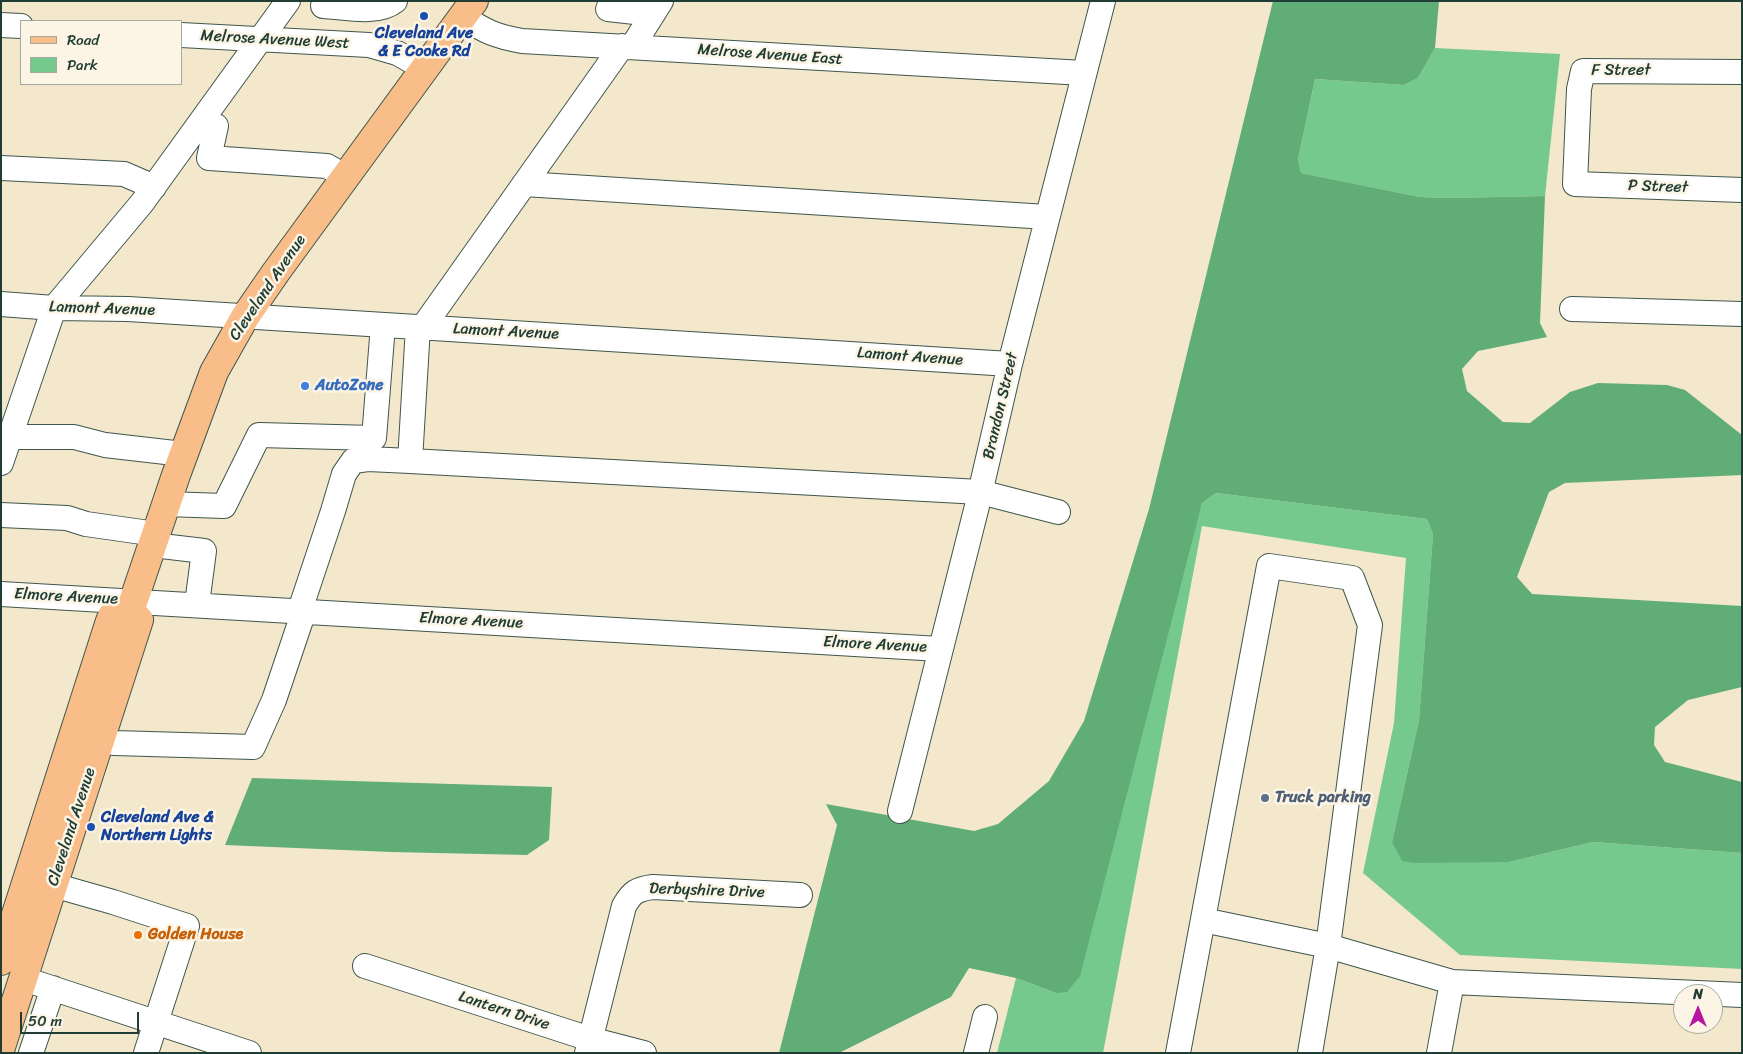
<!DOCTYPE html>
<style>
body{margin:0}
#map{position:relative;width:1743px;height:1054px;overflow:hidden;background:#f3e7cc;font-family:Sriracha,sans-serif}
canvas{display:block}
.frame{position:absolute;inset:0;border:2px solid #1f3d34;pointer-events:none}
.legend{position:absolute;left:20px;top:20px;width:162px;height:65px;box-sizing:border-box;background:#fcf5e5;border:1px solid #a4ab9e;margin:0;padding:6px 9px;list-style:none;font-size:15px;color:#1f3d34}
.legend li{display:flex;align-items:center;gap:10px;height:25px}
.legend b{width:25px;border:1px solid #a4ab9e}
.north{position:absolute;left:1673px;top:984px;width:50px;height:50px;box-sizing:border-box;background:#fcf5e5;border:1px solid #a4ab9e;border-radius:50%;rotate:0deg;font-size:14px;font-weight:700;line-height:20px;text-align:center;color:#1f3d34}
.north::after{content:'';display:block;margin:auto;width:18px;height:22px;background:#b5179e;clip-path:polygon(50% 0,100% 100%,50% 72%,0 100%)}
.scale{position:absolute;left:20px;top:1012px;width:119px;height:22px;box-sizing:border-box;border:2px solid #1f3d34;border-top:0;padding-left:6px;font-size:15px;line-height:18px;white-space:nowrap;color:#1f3d34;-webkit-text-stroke:4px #fcf5e5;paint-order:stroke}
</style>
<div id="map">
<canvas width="1743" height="1054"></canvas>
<div class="frame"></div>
<ul class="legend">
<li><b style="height:6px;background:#f8bd88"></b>Road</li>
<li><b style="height:14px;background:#76c98c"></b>Park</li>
</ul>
<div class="north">N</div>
<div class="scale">50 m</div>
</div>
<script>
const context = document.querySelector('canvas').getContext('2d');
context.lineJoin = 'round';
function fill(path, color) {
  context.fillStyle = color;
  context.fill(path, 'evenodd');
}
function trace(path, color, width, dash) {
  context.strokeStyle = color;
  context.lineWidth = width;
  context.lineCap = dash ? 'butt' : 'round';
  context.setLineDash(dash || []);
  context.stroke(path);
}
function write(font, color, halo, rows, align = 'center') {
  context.font = font + ' Sriracha,sans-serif';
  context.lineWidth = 5;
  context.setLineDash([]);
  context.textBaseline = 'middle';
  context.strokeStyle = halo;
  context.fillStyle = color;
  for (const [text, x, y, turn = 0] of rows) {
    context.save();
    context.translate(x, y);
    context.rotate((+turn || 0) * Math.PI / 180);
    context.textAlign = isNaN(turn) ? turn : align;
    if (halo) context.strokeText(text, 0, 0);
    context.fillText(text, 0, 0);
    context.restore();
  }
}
const green = new Path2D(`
 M 1435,48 L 1560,54 L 1545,196 L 1449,198 L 1420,197 L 1301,173 L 1298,159 L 1315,79 L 1404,85 L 1418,78 Z
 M 1216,493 L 1427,519 L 1433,534 L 1419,720 L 1392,842 L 1509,862 L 1593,842 L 1742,853 L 1742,969 L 1460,955 L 1363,873 L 1394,723 L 1406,558 L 1202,526 L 1103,1053 L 997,1053 L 1016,978 L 1056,993 L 1202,503 Z`);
const forest = new Path2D(`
 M 1273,1 L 1439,1 L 1435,48 L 1418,78 L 1404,85 L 1315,79 L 1298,159 L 1301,173 L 1420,197 L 1449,198 L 1545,196 L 1540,323 L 1547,337 L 1478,351 L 1462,369 L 1467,391 L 1503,422 L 1530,423 L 1570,392 L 1598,383 L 1667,385 L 1685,390 L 1742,435 L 1742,475 L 1565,483 L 1549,492 L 1517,577 L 1532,594 L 1742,606 L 1742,687 L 1688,700 L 1655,727 L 1654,745 L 1665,762 L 1742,782 L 1742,853 L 1593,842 L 1509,862 L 1414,863 L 1402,861 L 1392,842 L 1419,720 L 1433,534 L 1427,519 L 1216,493 L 1202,503 L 1080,976 L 1067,992 L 1056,993 L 1016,978 L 969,968 L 951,997 L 839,1053 L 779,1053 L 837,825 L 826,804 L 974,831 L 998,824 L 1049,781 L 1084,721 L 1149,509 Z
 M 252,778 L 552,787 L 549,840 L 527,855 L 391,852 L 225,845 Z`);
const minor = new Path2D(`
 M 323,6 C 344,7 378,15 395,1
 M 608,9 L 653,14
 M 463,17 C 486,32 495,36 522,41 L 1084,73
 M 1,25 L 21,26
 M 181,35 L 369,45 L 397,53 L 424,68
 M 632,47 L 661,1
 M 1742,72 L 1583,71 L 1579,89 L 1575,184 L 1742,190
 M 216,126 L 209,158 L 327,166 L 346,177
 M 1,168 L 124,174 L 154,187
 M 524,184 L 1047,217
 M 1,304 L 54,308 L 128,309 L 1010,364
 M 1572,309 L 1742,314
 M 423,327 L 622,46
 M 1,437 L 74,437 L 105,445 L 183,454
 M 410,461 L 980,492 L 1058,512
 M 1,463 L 54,308 L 142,203 L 288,1
 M 166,504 L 224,506 L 259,435 L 374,438 L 383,325
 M 1,515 L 67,518 L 86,524 L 156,534
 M 153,545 L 204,551 L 197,604
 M 1,594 L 940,649
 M 300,610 L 333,511 L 344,474 L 353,461 L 368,459 L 410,461 L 418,327
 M 100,740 L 114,743 L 253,747 L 274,700 L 304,611
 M 900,811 L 977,506 L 1010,364 L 1103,1
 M 53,885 L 113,902 L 187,926 L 146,1053
 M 1203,920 L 1328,946 L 1310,1053
 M 365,966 L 590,1039 L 644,1053
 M 24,979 L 249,1053
 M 31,1053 L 53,988
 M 587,1053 L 624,906 C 632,892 637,889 653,887 L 800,895
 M 976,1053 L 985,1017
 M 1178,1053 L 1269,566 L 1352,578 L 1370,625 L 1328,946 L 1452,982 L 1742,995
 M 1439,1053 L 1452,982`);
const major = new Path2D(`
 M 130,611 L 176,475 L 214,372 L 245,317 L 276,272 L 474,1
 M 1,961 L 109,624 L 112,616 L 130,611
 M 1,1047 L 139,620 L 130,611`);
const markers = [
 [424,16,5,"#1a4fb4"],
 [305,386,5,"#3f7fe0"],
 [1265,798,5,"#5c6f8a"],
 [91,827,5,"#1a4fb4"],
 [138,935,5,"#e8710a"]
];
const transitNames = [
 ["Cleveland Ave",424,34],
 ["& E Cooke Rd",424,52],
 ["Cleveland Ave &",101,818,"left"],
 ["Northern Lights",101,836,"left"]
];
const streetNames = [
 ["Melrose Avenue West",275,40,3],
 ["Melrose Avenue East",770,55,4],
 ["F Street",1621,71],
 ["P Street",1658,187,2],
 ["Cleveland Avenue",268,288,-56],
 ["Lamont Avenue",102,309,2],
 ["Lamont Avenue",506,332,3],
 ["Lamont Avenue",910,357,4],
 ["Brandon Street",1001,406,-77],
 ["Elmore Avenue",66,597,3],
 ["Elmore Avenue",471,621,3],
 ["Elmore Avenue",875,645,3],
 ["Cleveland Avenue",72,827,-72],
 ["Derbyshire Drive",707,891,2],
 ["Lantern Drive",504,1011,18]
];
const shopNames = [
 ["AutoZone",315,386]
];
const serviceNames = [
 ["Truck parking",1275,798]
];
const foodNames = [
 ["Golden House",148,935]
];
fill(green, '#76c98c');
fill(forest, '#60ad78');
trace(minor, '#3f564b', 26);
trace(major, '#3f564b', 30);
trace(minor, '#fff', 24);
trace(major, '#f8bd88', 28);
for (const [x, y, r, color] of markers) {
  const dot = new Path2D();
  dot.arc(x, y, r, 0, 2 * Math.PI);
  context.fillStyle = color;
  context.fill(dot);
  trace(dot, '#fcf5e5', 2);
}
write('bold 16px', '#164399', '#fcf5e5', transitNames);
write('16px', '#1f3d34', '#fcf5e5', streetNames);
write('bold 16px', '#366cbe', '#fcf5e5', shopNames, 'left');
write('bold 16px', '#4e5e75', '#fcf5e5', serviceNames, 'left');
write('bold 16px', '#c56008', '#fcf5e5', foodNames, 'left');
</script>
